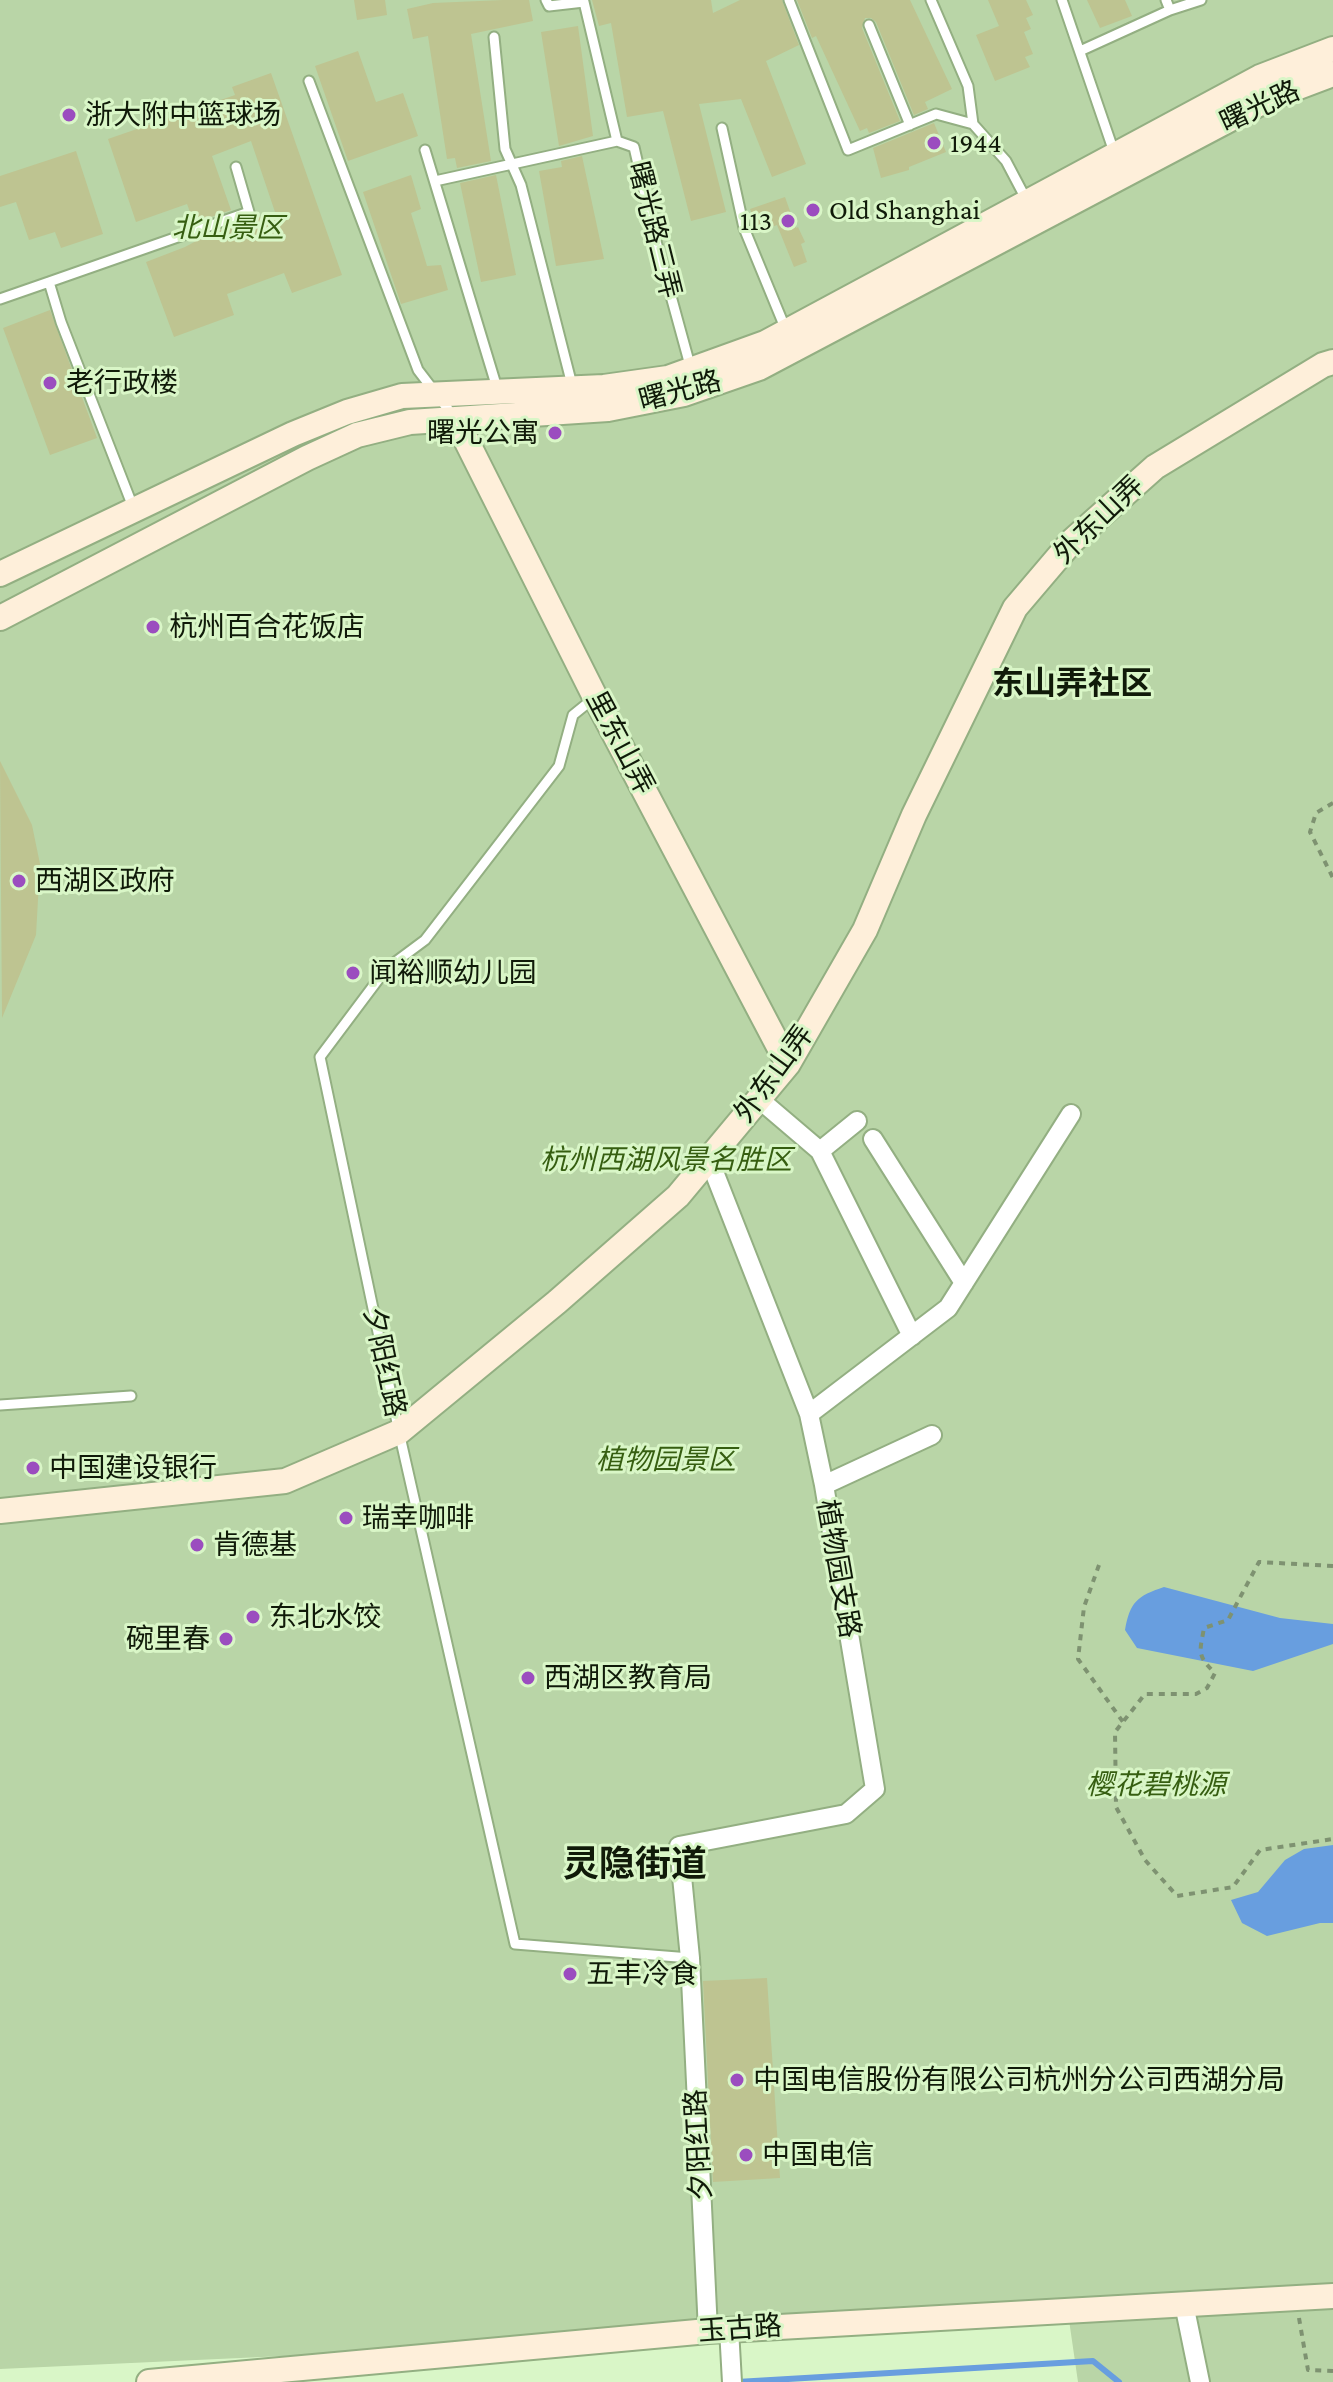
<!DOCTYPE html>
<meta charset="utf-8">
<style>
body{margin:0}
canvas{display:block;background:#d9f6c7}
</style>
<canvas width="1333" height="2382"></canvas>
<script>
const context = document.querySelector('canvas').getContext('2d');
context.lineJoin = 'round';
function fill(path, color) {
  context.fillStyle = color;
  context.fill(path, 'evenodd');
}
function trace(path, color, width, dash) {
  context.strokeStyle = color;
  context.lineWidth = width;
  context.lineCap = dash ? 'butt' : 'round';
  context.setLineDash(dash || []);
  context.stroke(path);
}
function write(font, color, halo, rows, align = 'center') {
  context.font = font + ' "Crimson Pro","Noto Sans SC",serif';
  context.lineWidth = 6;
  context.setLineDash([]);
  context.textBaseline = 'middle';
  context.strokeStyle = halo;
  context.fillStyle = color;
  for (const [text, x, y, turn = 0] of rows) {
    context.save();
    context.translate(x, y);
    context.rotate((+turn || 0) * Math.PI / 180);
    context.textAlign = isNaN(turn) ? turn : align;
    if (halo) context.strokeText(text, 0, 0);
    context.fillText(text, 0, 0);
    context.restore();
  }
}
const green = new Path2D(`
 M 0,0 L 1333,0 L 1333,2382 L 1078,2382 L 1069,2320 L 0,2369 Z`);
const water = new Path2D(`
 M 1164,1587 L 1280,1618 L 1333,1624 L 1333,1644 L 1253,1671 L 1137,1648 L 1125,1630 C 1130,1602 1137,1596 1164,1587 Z
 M 1333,1845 L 1333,1923 L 1320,1923 L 1267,1936 L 1242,1923 L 1231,1900 L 1258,1892 L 1285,1860 L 1304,1849 Z`);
const stream = new Path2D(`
 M 737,2382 L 1093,2361 L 1119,2382`);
const building = new Path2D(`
 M 354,0 L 385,0 L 387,15 L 357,20 Z
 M 503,0 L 529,0 L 533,21 L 471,34 L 491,161 L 457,168 L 455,158 L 447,159 L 428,36 L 413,39 L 407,9 L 433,3 Z
 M 592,0 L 711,0 L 713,13 L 740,0 L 782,0 L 799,45 L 766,61 L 806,164 L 772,177 L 741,99 L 699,104 L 726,212 L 691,221 L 663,111 L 627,117 L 611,23 L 599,26 Z
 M 797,0 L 910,0 L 952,89 L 925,102 L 928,109 L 914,115 L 876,22 L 871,18 L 865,18 L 862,28 L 900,121 L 869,133 L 867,128 L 860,131 L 816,36 L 812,38 Z
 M 988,0 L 1026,0 L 1033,15 L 1026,18 L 1031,29 L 1024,32 L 1033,54 L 1025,57 L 1030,67 L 995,81 L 976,35 L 999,26 Z
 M 1087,0 L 1125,0 L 1132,16 L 1100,28 Z
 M 578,26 L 593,136 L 559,146 L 541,32 Z
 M 358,51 L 376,102 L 403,93 L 418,136 L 348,161 L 315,66 Z
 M 271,73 L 342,275 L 292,293 L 284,273 L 227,294 L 234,315 L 174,337 L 146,262 L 185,247 L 200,239 L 199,237 L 275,212 L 251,141 L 212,156 L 231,210 L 194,223 L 187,204 L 136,222 L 108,139 L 235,95 L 232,87 Z
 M 934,123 L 946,152 L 909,167 L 909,170 L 881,178 L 873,148 Z
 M 76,151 L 103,234 L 61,248 L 55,232 L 29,240 L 16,202 L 0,207 L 0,176 Z
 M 582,156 L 604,259 L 556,266 L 539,171 L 562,167 L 561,161 Z
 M 411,175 L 421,209 L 411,213 L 427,266 L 441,265 L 448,290 L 401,304 L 363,192 Z
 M 496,175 L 516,275 L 481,282 L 460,183 Z
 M 785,197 L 796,228 L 798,227 L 805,242 L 801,244 L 807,262 L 794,267 L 777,225 L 759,232 L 750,209 Z
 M 50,310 L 97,438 L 50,455 L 3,328 Z
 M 0,761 L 32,825 L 40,864 L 36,935 L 2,1018 Z
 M 767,1978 L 780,2178 L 713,2182 L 703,1981 Z`);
const path = new Path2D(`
 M 1333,803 L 1316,813 L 1310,832 L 1333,878
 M 1099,1565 L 1084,1607 L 1078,1659 L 1123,1722
 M 1333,1566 L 1259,1562 L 1228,1620 L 1204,1628 C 1200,1651 1196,1655 1215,1673 L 1207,1688 L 1196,1694 L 1145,1694 L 1115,1732 L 1116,1807 L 1145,1860 L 1177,1896 L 1233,1887 L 1260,1850 L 1333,1839
 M 1299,2318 L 1308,2370 L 1333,2371`);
const lane = new Path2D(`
 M 546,0 L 549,6 L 584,2 L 617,141 L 634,147 L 654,234 L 691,369
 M 789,0 L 848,150 L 936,114 L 973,124
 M 931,0 L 968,86 L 973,124 L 1006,161 L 1026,199
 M 1062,0 L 1114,152
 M 1170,10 L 1201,0
 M 869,25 L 910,125
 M 494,37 L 505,149 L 521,185 L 572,385
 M 1080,51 L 1170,10 L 1166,0
 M 309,81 L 418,370 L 454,417
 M 722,128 L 744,228 L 786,330
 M 425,150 L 497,388
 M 435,181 L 617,141
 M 0,299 L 49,282
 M 133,507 L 61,322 L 49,282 L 249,212 L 236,167
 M 594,698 L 573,715 L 559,766 L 425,940 L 386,969 L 320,1057 L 399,1432 L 515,1944 L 690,1958
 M 0,1405 L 131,1396`);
const street = new Path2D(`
 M 759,1099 L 820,1151 L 912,1336
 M 873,1139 L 964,1283
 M 820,1151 L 857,1121
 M 809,1414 L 948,1308 L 1071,1114
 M 824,1485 L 932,1435
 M 1184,2304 L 1200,2382
 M 729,2329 L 732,2382
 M 708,2331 L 690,1958 L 679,1846 L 846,1814 L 875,1789 L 824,1485 L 809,1414 L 709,1159`);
const secondary = new Path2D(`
 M 456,420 L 595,697 L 788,1064
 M 0,574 L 293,434 L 347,412 L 402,396 L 604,387 L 668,378 L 765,343 L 1260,77 L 1333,49
 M 0,618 L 307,458 L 357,435 L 410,422 L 608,409 L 684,394 L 759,368 L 1272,97 L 1333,74
 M 0,1511 L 285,1481 L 399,1432 L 557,1302 L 678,1196 L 788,1064 L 865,930 L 914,815 L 1015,608 L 1072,541 L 1155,467 L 1323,365 L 1333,362
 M 149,2382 L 708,2331 L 1333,2296`);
const markers = [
 [69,115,8,"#9b4dbf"],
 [934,143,8,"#9b4dbf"],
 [813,210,8,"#9b4dbf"],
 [788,221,8,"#9b4dbf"],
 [50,383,8,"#9b4dbf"],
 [555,433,8,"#9b4dbf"],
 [153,627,8,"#9b4dbf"],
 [19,881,8,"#9b4dbf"],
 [353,973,8,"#9b4dbf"],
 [33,1468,8,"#9b4dbf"],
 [346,1518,8,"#9b4dbf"],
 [197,1545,8,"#9b4dbf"],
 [253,1617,8,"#9b4dbf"],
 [226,1639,8,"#9b4dbf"],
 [528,1678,8,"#9b4dbf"],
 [570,1974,8,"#9b4dbf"],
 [737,2080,8,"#9b4dbf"],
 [746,2155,8,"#9b4dbf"]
];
const streetNames = [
 ["曙光路",1260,107,-25],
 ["曙光路三弄",654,230,76],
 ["曙光路",680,391,-15],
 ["外东山弄",1099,520,-44],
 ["里东山弄",620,743,62],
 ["外东山弄",774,1074,-54],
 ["夕阳红路",384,1362,78],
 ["植物园支路",838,1569,80],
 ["夕阳红路",699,2145,-93],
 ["玉古路",740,2329,-4]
];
const poiNames = [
 ["浙大附中篮球场",85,115],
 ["1944",950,143],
 ["Old Shanghai",829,210],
 ["113",772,221,"right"],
 ["老行政楼",66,383],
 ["曙光公寓",539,433,"right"],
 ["杭州百合花饭店",169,627],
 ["西湖区政府",35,881],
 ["闻裕顺幼儿园",369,973],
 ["中国建设银行",49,1468],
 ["瑞幸咖啡",362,1518],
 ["肯德基",213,1545],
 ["东北水饺",269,1617],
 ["碗里春",210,1639,"right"],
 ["西湖区教育局",544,1678],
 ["五丰冷食",586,1974],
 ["中国电信股份有限公司杭州分公司西湖分局",753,2080],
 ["中国电信",762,2155]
];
const parkNames = [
 ["北山景区",228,228],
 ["杭州西湖风景名胜区",666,1160],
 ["植物园景区",666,1460],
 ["樱花碧桃源",1156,1785]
];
const quarterNames = [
 ["东山弄社区",1072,684]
];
const districtNames = [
 ["灵隐街道",635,1865]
];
fill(green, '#b9d5a7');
fill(water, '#689edf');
trace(stream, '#689edf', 6);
fill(building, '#bec491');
trace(lane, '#93af82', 13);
trace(street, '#93af82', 22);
trace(secondary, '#93af82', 28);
trace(path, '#7e9271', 4, [6, 6]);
trace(lane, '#fff', 9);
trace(street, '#fff', 18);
trace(secondary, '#feefda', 24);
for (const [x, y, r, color] of markers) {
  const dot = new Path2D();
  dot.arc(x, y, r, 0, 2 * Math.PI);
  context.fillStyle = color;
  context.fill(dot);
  trace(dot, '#d9f6c7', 3);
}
write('28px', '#101a09', '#d9f6c7', streetNames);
write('28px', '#101a09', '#d9f6c7', poiNames, 'left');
write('italic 28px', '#365e11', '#d9f6c7', parkNames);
write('bold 32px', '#101a09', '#d9f6c7', quarterNames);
write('bold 36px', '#101a09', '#d9f6c7', districtNames);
</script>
